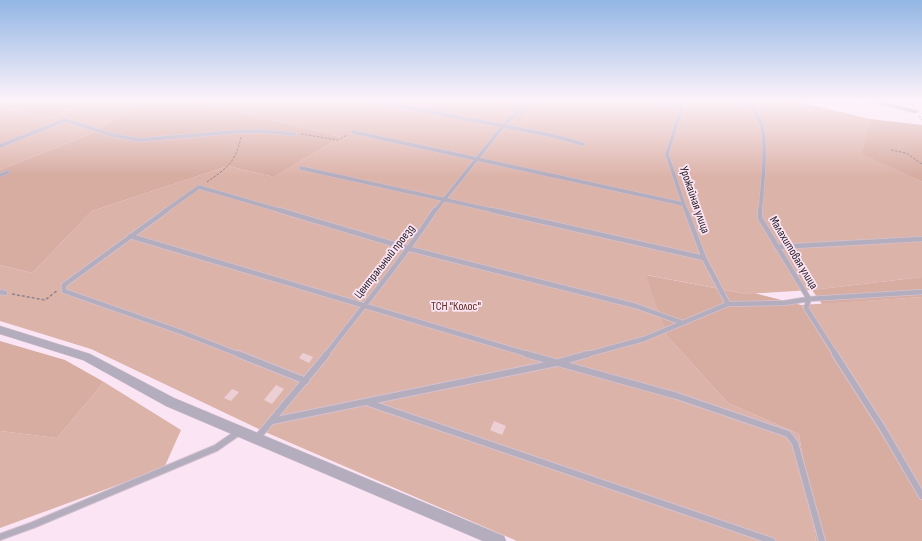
<!DOCTYPE html>
<meta charset="utf-8">
<style>
body{margin:0}
canvas{display:block;background:#fbe5f5}
</style>
<canvas width="922" height="541"></canvas>
<script>
const context = document.querySelector('canvas').getContext('2d');
context.lineJoin = 'round';
function fill(path, color) {
  context.fillStyle = color;
  context.fill(path, 'evenodd');
}
function trace(path, color, width, dash) {
  context.strokeStyle = color;
  context.lineWidth = width;
  context.lineCap = dash ? 'butt' : 'round';
  context.setLineDash(dash || []);
  context.stroke(path);
}
function write(font, color, halo, rows, align = 'center') {
  context.font = font + ' "Sofia Sans Condensed",sans-serif';
  context.lineWidth = 3.5;
  context.setLineDash([]);
  context.textBaseline = 'middle';
  context.strokeStyle = halo;
  context.fillStyle = color;
  for (const [text, x, y, turn = 0] of rows) {
    context.save();
    context.translate(x, y);
    context.rotate((+turn || 0) * Math.PI / 180);
    context.textAlign = isNaN(turn) ? turn : align;
    if (halo) context.strokeText(text, 0, 0);
    context.fillText(text, 0, 0);
    context.restore();
  }
}
const green = new Path2D(`
 M 60,100 L 145,100 L 93,133 L 0,170 L 0,105 L 53,118 L 69,108 Z
 M 189,100 L 505,100 L 518,126 L 535,100 L 791,100 L 870,119 L 863,154 L 922,182 L 922,277 L 812,290 L 746,294 L 647,275 L 667,336 L 728,403 L 799,434 L 816,541 L 517,541 L 263,431 L 91,349 L 0,321 L 0,265 L 32,273 L 92,211 L 228,166 L 274,177 L 341,137 Z
 M 922,297 L 922,499 L 801,305 Z
 M 104,382 L 181,430 L 164,468 L 0,528 L 0,431 L 57,438 Z`);
const forest = new Path2D(`
 M 0,100 L 60,100 L 70,107 L 53,118 L 0,105 Z
 M 145,100 L 189,100 L 341,137 L 274,177 L 228,166 L 92,211 L 32,273 L 0,265 L 0,170 L 93,133 Z
 M 505,100 L 535,100 L 518,126 Z
 M 870,119 L 922,125 L 922,182 L 862,154 Z
 M 646,275 L 746,294 L 754,293 L 801,305 L 922,499 L 922,541 L 816,541 L 799,434 L 728,403 L 667,336 Z
 M 922,277 L 922,297 L 822,304 L 812,290 Z
 M 0,341 L 65,360 L 104,382 L 57,438 L 0,431 Z`);
const building = new Path2D(`
 M 303,353 L 313,357 L 309,363 L 299,358 Z
 M 276,385 L 284,389 L 272,404 L 264,400 Z
 M 232,389 L 239,392 L 231,401 L 224,398 Z
 M 494,421 L 506,426 L 502,435 L 490,430 Z`);
const pathFar1 = new Path2D(`
 M 911,100 L 914,106
 M 919,116 L 922,120
 M 301,134 L 338,140 L 347,135
 M 891,150 L 906,153 L 922,164
 M 207,182 C 227,168 236,162 241,137`);
const path = new Path2D(`
 M 12,294 L 45,300 L 58,290`);
const serviceFar2 = new Path2D(`
 M 369,100 L 550,135 L 583,144
 M 520,100 L 529,102
 M 656,100 L 681,106
 M 684,100 L 667,154 L 686,211
 M 748,100 C 751,109 757,113 760,121 C 768,136 762,193 760,211
 M 353,132 L 683,204
 M 0,146 L 65,120 L 112,135 L 139,140 L 232,132 L 259,131 L 295,134
 M 301,168 L 496,211
 M 0,175 L 8,172
 M 165,211 L 199,187 L 282,211
 M 435,211 L 504,125 L 531,100`);
const serviceFar1 = new Path2D(`
 M 167,210 L 64,285 L 64,291 L 181,332 L 240,355
 M 279,210 L 410,249 L 636,306 L 680,322
 M 491,210 L 704,258
 M 686,210 L 704,258 L 728,304
 M 760,210 L 760,218 L 809,299 L 806,308 L 836,355
 M 130,236 L 530,355
 M 777,247 L 922,239
 M 0,292 L 5,293
 M 326,355 C 362,307 402,261 435,210
 M 585,355 L 644,339 L 728,304 L 784,303 L 809,299 L 922,292`);
const service = new Path2D(`
 M 238,354 L 306,381
 M 526,354 L 677,396 L 788,434 L 795,443 L 822,541
 M 835,354 L 883,429 L 922,496
 M 369,403 L 772,541
 M 272,421 L 556,363 L 588,354
 M 257,438 L 327,354
 M 0,537 L 33,525 L 216,448 L 239,432`);
const minor = new Path2D(`
 M 863,100 L 875,100 L 919,111 L 916,113 Z
 M 0,326 L 90,354 L 174,398 L 504,536 L 506,541 L 483,541 L 166,406 L 83,360 L 0,334 Z`);
const streetNames = [
 ["Урожайная улица",694,200,71],
 ["Малахитовая улица",793,253,59],
 ["Центральный проезд",385,262,-52]
];
const parkNames = [
 ["ТСН \"Колос\"",456,307]
];
fill(green, '#dcb3a9');
fill(forest, '#d7aca1');
fill(building, '#eccfd5');
trace(serviceFar2, '#d4c1cf', 4.5);
trace(serviceFar1, '#d4c1cf', 6);
trace(service, '#d4c1cf', 8);
trace(minor, '#d4c1cf', 1);
trace(pathFar1, '#90828c', 1, [2.5, 1.5]);
trace(path, '#90828c', 1.5, [3, 2]);
trace(serviceFar2, '#b4adbd', 3.5);
trace(serviceFar1, '#b4adbd', 4.5);
trace(service, '#b4adbd', 6);
fill(minor, '#b4adbd');
const sky = context.createLinearGradient(0, 0, 0, 176);
sky.addColorStop(0, '#92b6e4');
sky.addColorStop(0.57, '#fdf3fa');
sky.addColorStop(1, '#fdf3fa00');
context.fillStyle = sky;
context.fillRect(0, 0, 922, 176);
write('12px', '#231c21', '#fbe5f5', streetNames);
write('12px', '#632c1f', '#fbe5f5', parkNames);
</script>
